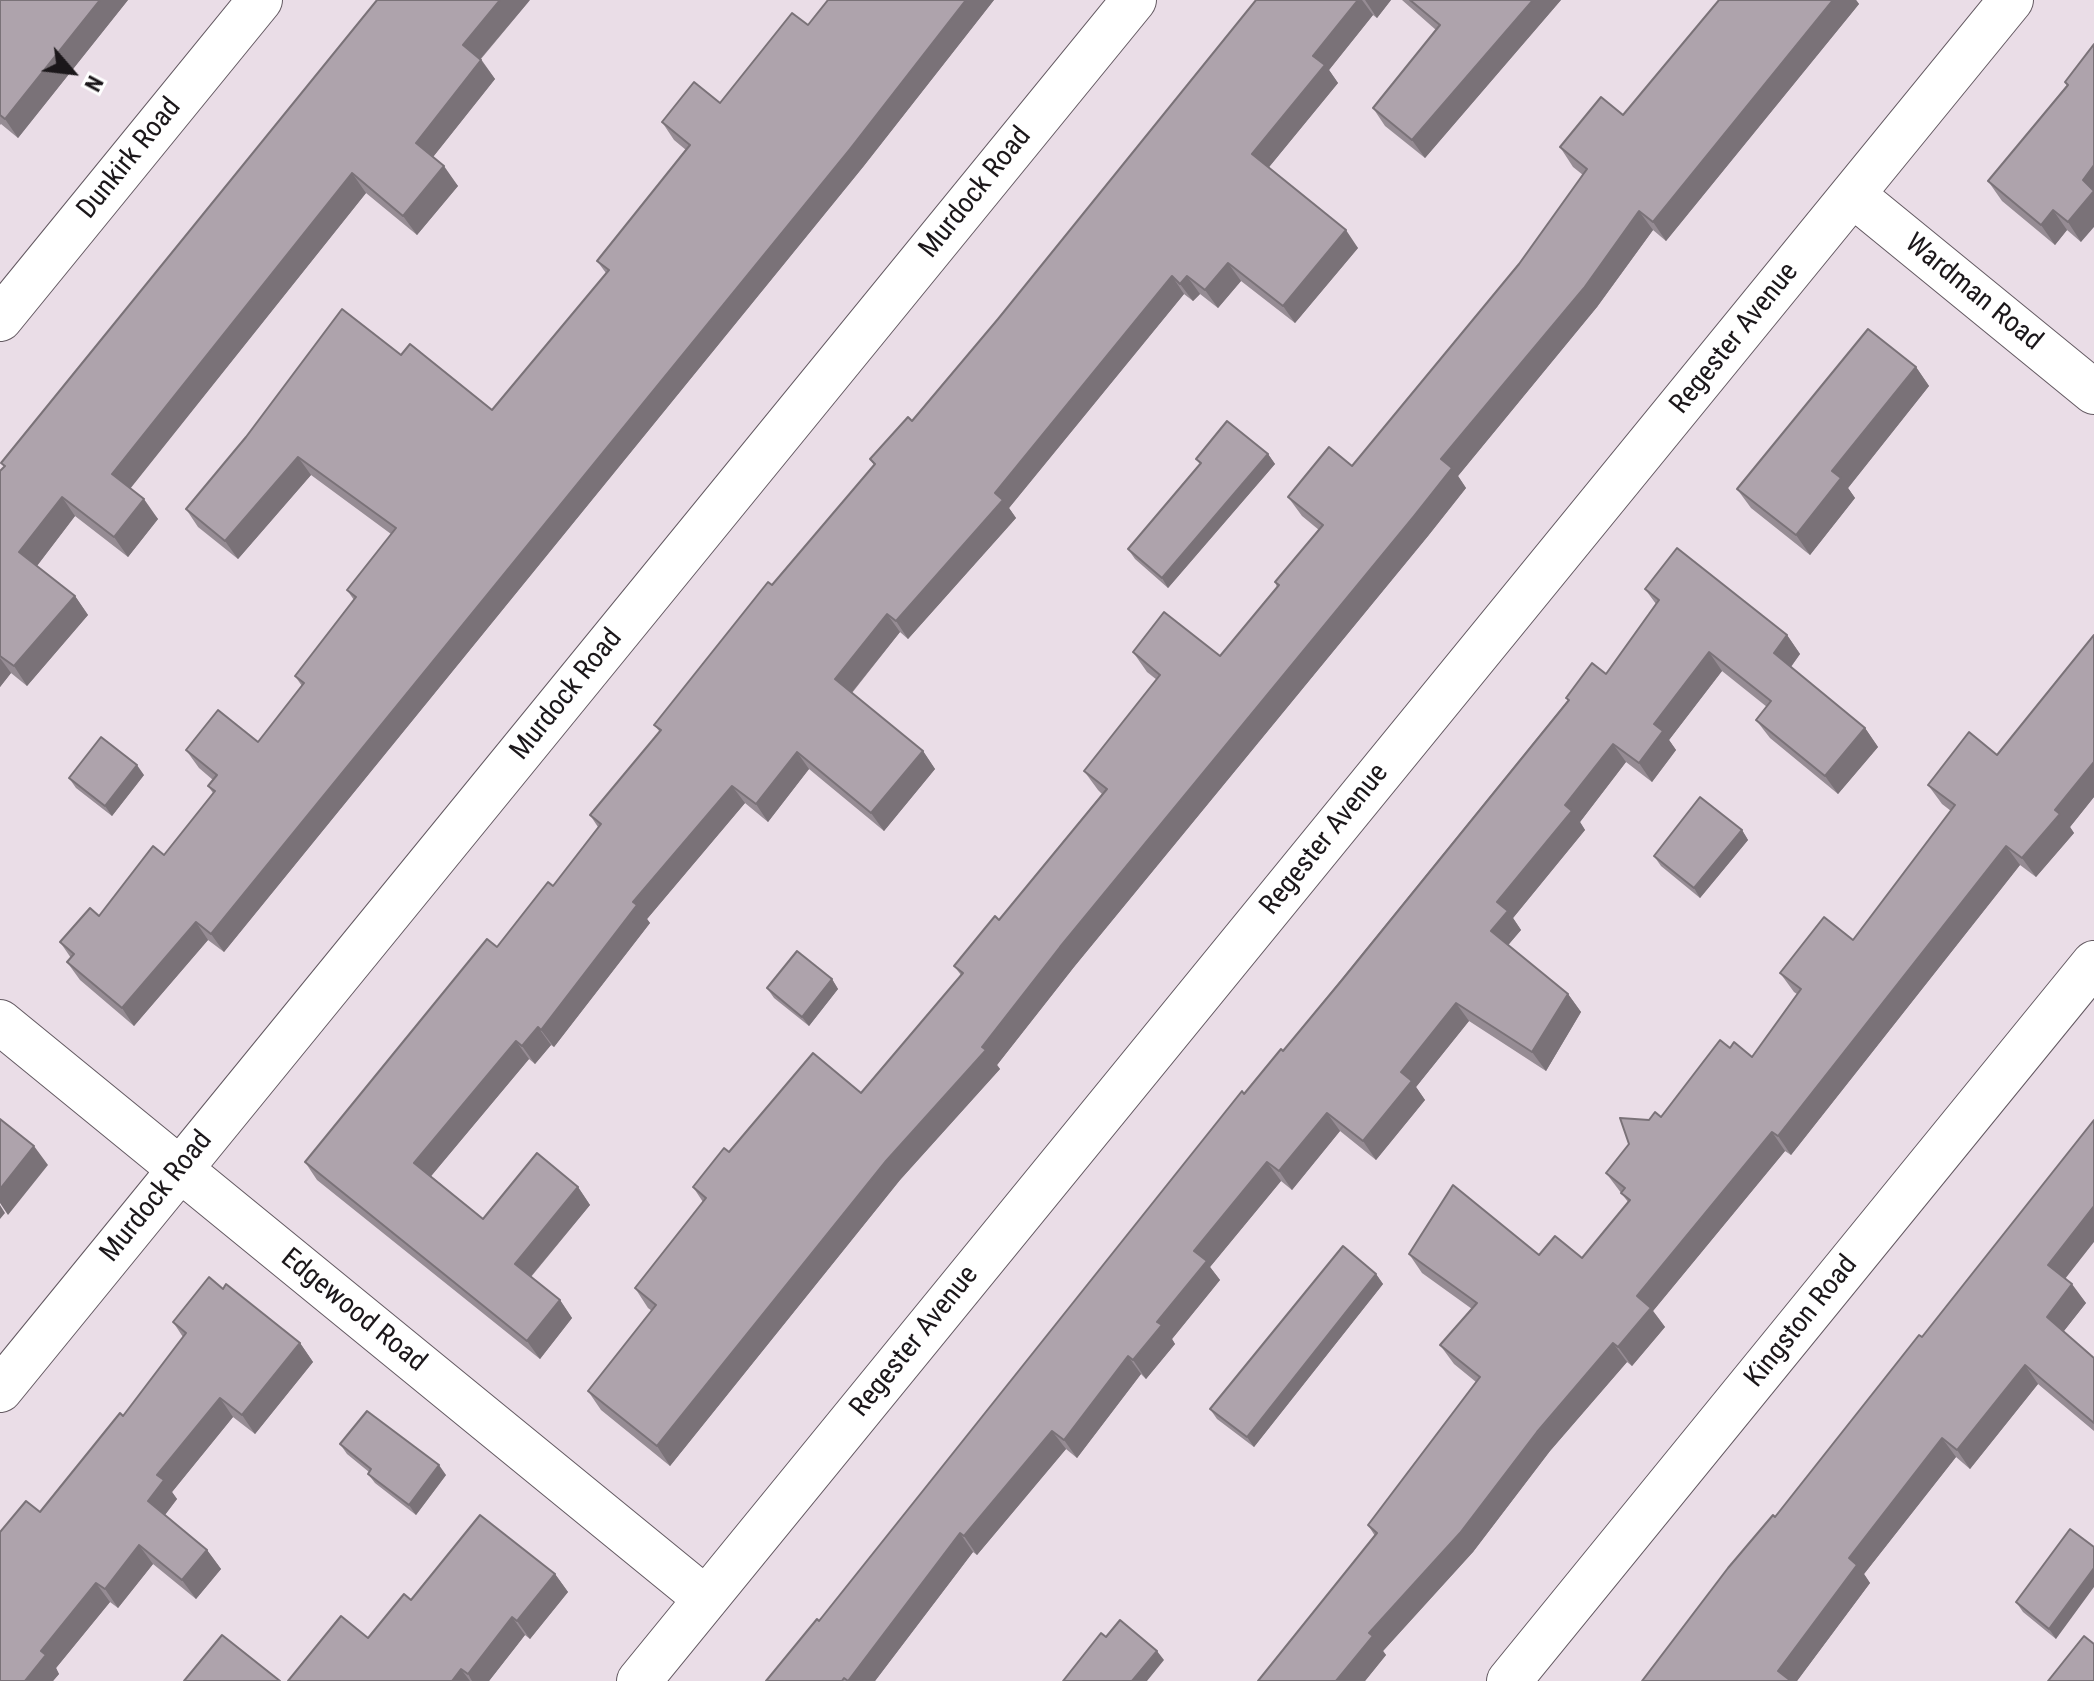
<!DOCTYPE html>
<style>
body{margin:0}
#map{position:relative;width:2094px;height:1681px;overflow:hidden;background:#eadde7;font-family:"Roboto Condensed",sans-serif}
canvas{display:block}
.north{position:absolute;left:32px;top:32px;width:80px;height:80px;-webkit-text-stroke:6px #fff;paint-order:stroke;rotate:118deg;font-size:22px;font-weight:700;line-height:32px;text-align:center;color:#1b171a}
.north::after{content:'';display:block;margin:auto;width:28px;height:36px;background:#1b171a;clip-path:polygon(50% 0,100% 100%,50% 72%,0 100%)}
</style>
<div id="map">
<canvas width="2094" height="1681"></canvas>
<div class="north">N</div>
</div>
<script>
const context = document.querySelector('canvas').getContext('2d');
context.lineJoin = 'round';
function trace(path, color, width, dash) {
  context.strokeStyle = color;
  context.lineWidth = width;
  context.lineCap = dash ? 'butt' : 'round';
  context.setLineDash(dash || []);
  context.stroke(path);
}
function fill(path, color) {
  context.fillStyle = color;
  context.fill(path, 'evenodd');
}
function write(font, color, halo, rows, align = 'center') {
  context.font = font + ' "Roboto Condensed",sans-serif';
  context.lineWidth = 6;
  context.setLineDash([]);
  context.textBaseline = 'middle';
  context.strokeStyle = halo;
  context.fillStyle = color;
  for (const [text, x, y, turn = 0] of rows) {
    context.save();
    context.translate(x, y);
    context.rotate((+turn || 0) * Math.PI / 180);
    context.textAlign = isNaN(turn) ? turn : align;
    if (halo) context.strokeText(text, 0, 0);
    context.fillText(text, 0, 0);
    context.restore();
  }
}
const street = new Path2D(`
 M 1853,195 L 2094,392
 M 0,319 L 260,0
 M 0,1022 L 706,1599
 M 0,1390 L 1134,0
 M 639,1681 L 2011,0
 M 1509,1681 L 2094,963`);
const wall = new Path2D(`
 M 0,0 L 128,0 L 18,138 L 1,124 L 0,125 Z
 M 530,0 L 481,59 L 495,79 L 433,157 L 458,186 L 417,235 L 366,193 L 130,488 L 158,519 L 128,557 L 75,516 L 37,566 L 75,596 L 88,615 L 27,686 L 11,673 L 0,687 L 0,471 L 4,467 L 1,463 Z
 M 828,0 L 994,0 L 863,167 L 224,952 L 208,940 L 134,1026 L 80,980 L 67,962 L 71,958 L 60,942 L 99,916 L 164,855 L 213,793 L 208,786 L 213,780 L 199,768 L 186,750 L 258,742 L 302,686 L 295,676 L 354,600 L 347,590 L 391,534 L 311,475 L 238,559 L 198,527 L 186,509 L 401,355 L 492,410 L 606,273 L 597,261 L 686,150 L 674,140 L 662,122 L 720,103 L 808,25 Z
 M 1256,0 L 1391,0 L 1377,18 L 1373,15 L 1329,70 L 1338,83 L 1269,167 L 1358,248 L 1295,323 L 1241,281 L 1218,308 L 1200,294 L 1193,301 L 1184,294 L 1009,508 L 1016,518 L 908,639 L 900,632 L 852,693 L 923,751 L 935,769 L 884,831 L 809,769 L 768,822 L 745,803 L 647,919 L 650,923 L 554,1047 L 551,1045 L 535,1064 L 529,1059 L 431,1176 L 483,1219 L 578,1187 L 590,1205 L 531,1277 L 560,1300 L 572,1318 L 540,1359 L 317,1180 L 305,1162 L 497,947 L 553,886 L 598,827 L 590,815 L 660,732 L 654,725 L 874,465 L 870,459 L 912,421 L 998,319 Z
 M 1402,0 L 1561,0 L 1425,158 L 1385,126 L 1373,108 L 1436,30 Z
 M 1719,0 L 1856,0 L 1859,4 L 1666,241 L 1653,230 L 1597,307 L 1458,476 L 1466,488 L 1428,536 L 1074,967 L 997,1065 L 1000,1069 L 900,1180 L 670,1466 L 601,1410 L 588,1391 L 652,1311 L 648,1308 L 635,1288 L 703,1202 L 693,1187 L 729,1152 L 861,1093 L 961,975 L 954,966 L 999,920 L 1102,794 L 1098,790 L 1084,771 L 1157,680 L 1147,672 L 1133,652 L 1220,656 L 1277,587 L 1275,582 L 1319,530 L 1302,516 L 1288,497 L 1352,466 L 1519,264 L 1583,175 L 1573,167 L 1560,147 L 1623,115 Z
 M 2094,44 L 2081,242 L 2067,230 L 2055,245 L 2002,201 L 1988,181 L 2067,85 L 2065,82 Z
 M 1916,367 L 1929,386 L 1848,488 L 1855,498 L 1810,555 L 1751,508 L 1737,489 Z
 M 1268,454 L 1275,464 L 1168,588 L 1135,559 L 1128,549 L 1200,464 L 1196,459 Z
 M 1645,589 L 1787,635 L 1800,654 L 1791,667 L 1865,728 L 1878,747 L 1838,794 L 1770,738 L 1756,720 L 1767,707 L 1722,671 L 1669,740 L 1676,750 L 1652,782 L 1626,762 L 1580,822 L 1585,830 L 1513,918 L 1521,930 L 1508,945 L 1568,994 L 1581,1012 L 1546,1071 L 1469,1021 L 1416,1087 L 1425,1100 L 1376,1160 L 1340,1131 L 1292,1190 L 1281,1181 L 1210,1267 L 1220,1280 L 1172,1339 L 1175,1344 L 1146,1379 L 1141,1374 L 1077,1458 L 1066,1449 L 977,1555 L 973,1552 L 875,1681 L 766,1681 L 819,1621 L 1244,1094 L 1283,1051 L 1568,700 L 1566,698 L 1606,674 L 1656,604 Z
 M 2094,635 L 2094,797 L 2070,827 L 2074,833 L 2036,877 L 2020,865 L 1791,1155 L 1785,1151 L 1653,1311 L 1665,1327 L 1632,1366 L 1627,1362 L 1550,1451 L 1473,1552 L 1383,1651 L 1386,1655 L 1365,1681 L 1375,1536 L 1368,1525 L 1476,1382 L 1454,1364 L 1440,1345 L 1472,1309 L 1422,1273 L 1409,1254 L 1539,1255 L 1582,1258 L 1628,1202 L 1606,1173 L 1649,1120 L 1661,1117 L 1730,1048 L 1752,1057 L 1797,994 L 1794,992 L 1780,973 L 1853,940 L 1951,811 L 1942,804 L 1928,785 L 1997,755 Z
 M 144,775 L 112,816 L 76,788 L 69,778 Z
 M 1742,830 L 1748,840 L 1700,898 L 1661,866 L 1654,856 Z
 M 832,979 L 838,989 L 809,1026 L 774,998 L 767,988 Z
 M 1376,1274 L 1383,1284 L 1254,1447 L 1217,1419 L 1210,1409 Z
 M 2065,1279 L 2086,1303 L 2063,1332 L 2094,1358 L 2094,1431 L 2038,1384 L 1970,1469 L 1956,1457 L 1864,1574 L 1870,1583 L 1797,1681 L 1642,1681 L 1922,1337 Z
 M 173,1322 L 300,1343 L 313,1362 L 255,1434 L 233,1417 L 172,1492 L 177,1499 L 165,1515 L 207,1550 L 221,1569 L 196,1599 L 153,1564 L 118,1608 L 110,1602 L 56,1668 L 59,1674 L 53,1681 L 0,1681 L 40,1512 L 123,1416 L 183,1337 Z
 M 340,1444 L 446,1475 L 416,1515 L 375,1483 L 368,1474 L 369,1472 L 347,1454 Z
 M 2070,1529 L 2056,1639 L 2023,1612 L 2016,1602 Z
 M 555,1574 L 568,1592 L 530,1639 L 525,1635 L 489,1681 L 288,1681 L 368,1638 L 411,1600 Z`);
const shadedWall = new Path2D(`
 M 100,0 L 128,0 L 18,138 L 5,119 Z
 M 500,0 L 530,0 L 476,64 L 463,45 Z
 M 966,0 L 994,0 L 863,167 L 224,952 L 211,934 Z
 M 1358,0 L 1362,0 L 1373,15 L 1329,70 L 1338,83 L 1265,172 L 1252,154 L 1313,56 Z
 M 1365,0 L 1391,0 L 1377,18 Z
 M 1533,0 L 1561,0 L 1425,158 L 1412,140 Z
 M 1833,0 L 1856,0 L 1859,4 L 1666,241 L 1653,222 Z
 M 481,60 L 495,79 L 429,162 L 416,143 Z
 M 2094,165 L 2094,227 L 2081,242 L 2068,222 L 2083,180 Z
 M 444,166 L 458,186 L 417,235 L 403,216 Z
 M 352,173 L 366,193 L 126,494 L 112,474 Z
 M 2053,210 L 2067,230 L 2055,245 L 2041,225 Z
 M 1639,211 L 1653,230 L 1597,307 L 1458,476 L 1466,488 L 1428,536 L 1074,967 L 997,1065 L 1000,1069 L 900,1180 L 670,1466 L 657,1446 L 886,1161 L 982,1047 L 1441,459 Z
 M 1346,230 L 1358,248 L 1295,323 L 1283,306 Z
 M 1228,263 L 1241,281 L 1218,308 L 1205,290 Z
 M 1172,276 L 1184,294 L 1009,508 L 1016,518 L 908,639 L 896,621 L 995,493 Z
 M 1187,276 L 1200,294 L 1193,301 L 1180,284 Z
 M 1916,367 L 1929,386 L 1848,488 L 1855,498 L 1810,555 L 1796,535 L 1832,471 Z
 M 1268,454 L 1275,464 L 1168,588 L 1162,578 Z
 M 298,457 L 311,475 L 238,559 L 225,541 Z
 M 62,497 L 75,516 L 33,571 L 19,552 Z
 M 144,499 L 158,519 L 128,557 L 114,537 Z
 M 75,596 L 88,615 L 27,686 L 14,666 Z
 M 887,614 L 900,632 L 848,697 L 835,679 Z
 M 1787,635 L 1800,654 L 1787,672 L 1774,653 Z
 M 1709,652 L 1722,671 L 1669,740 L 1676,750 L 1652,782 L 1639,763 L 1654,724 Z
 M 0,658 L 11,673 L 0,687 Z
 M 1865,728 L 1878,747 L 1838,794 L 1825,776 Z
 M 1613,744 L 1626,762 L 1580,822 L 1585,830 L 1513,918 L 1521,930 L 1504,950 L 1491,931 L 1497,902 L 1565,805 Z
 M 923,751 L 935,769 L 884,831 L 871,813 Z
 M 797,752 L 809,769 L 768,822 L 756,804 Z
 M 2094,762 L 2094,797 L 2070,827 L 2074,833 L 2036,877 L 2022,858 L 2055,810 Z
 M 137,765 L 144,775 L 112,816 L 105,806 Z
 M 732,786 L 745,803 L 647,919 L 650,923 L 554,1047 L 541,1030 L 633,902 Z
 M 1742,830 L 1748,840 L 1700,898 L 1694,888 Z
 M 2006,846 L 2020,865 L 1791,1155 L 1778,1136 Z
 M 196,922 L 208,940 L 134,1026 L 122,1008 Z
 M 832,979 L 838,989 L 809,1026 L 802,1017 Z
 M 1568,994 L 1581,1012 L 1546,1071 L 1532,1052 Z
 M 1456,1003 L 1469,1021 L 1416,1087 L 1425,1100 L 1376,1160 L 1363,1141 L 1401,1072 Z
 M 538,1027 L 551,1045 L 535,1064 L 522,1046 Z
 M 516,1041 L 529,1059 L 427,1181 L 414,1163 Z
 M 1327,1113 L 1340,1131 L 1292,1190 L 1279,1171 Z
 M 1772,1132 L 1785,1151 L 1653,1311 L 1665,1327 L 1632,1366 L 1618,1347 L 1637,1296 Z
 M 34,1146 L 48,1165 L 8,1215 L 0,1203 L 0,1189 Z
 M 1267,1162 L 1281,1181 L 1210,1267 L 1220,1280 L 1172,1339 L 1175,1344 L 1146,1379 L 1133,1360 L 1157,1322 L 1194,1251 Z
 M 578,1187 L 590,1205 L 527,1281 L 515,1264 Z
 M 0,1205 L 5,1213 L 0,1219 Z
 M 2094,1206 L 2094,1242 L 2061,1284 L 2048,1265 Z
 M 1376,1274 L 1383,1284 L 1254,1447 L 1247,1437 Z
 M 2072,1284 L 2086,1303 L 2060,1336 L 2047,1317 Z
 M 560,1300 L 572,1318 L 540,1359 L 527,1341 Z
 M 300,1343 L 313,1362 L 255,1434 L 242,1415 Z
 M 1613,1343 L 1627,1362 L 1550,1451 L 1473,1552 L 1383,1651 L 1386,1655 L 1365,1681 L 1336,1681 L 1369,1633 Z
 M 1128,1356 L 1141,1374 L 1077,1458 L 1064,1440 Z
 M 2025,1365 L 2038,1384 L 1970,1469 L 1957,1450 Z
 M 220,1398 L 233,1417 L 172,1492 L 177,1499 L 161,1520 L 148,1501 L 157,1475 Z
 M 1052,1431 L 1066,1449 L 977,1555 L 964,1536 Z
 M 1942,1438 L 1956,1457 L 1864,1574 L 1870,1583 L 1797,1681 L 1785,1681 L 1778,1671 L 1849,1558 Z
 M 439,1465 L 446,1475 L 416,1515 L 409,1505 Z
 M 960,1533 L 973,1552 L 875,1681 L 848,1681 Z
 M 139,1545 L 153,1564 L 118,1608 L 105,1589 Z
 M 207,1550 L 221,1569 L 196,1599 L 182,1580 Z
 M 2094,1568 L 2094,1587 L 2056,1639 L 2049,1629 Z
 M 555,1574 L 568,1592 L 530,1639 L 517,1621 Z
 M 96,1583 L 110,1602 L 56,1668 L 59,1674 L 53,1681 L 25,1681 L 41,1651 Z
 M 512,1617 L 525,1635 L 489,1681 L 472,1681 L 468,1674 Z
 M 1157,1651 L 1164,1660 L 1147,1681 L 1132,1681 Z
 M 461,1669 L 470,1681 L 452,1681 Z`);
const building = new Path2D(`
 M 0,0 L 100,0 L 5,119 L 0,115 Z
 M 377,0 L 500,0 L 463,45 L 481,60 L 416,143 L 444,166 L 403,216 L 352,173 L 112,474 L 144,499 L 114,537 L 62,497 L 19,552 L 75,596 L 14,666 L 0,656 L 0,471 L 5,466 L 1,463 Z
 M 828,0 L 966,0 L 850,149 L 211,934 L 196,922 L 122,1008 L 67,962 L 74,954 L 60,942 L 90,908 L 99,916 L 153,846 L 164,855 L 215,791 L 208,786 L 217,775 L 186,750 L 218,710 L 258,742 L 304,683 L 295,676 L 356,597 L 347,590 L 396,528 L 298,457 L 225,541 L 186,509 L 246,437 L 342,309 L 401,355 L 410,344 L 492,410 L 609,270 L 597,261 L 690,145 L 662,122 L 694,82 L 720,103 L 792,13 L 808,25 Z
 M 1256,0 L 1358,0 L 1313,56 L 1325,65 L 1252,154 L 1346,230 L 1283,306 L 1228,263 L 1205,290 L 1187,276 L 1180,284 L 1172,276 L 995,493 L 1003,500 L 896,621 L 887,614 L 835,679 L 923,751 L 871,813 L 797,752 L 756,804 L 732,786 L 633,902 L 637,905 L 541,1030 L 538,1027 L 522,1046 L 516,1041 L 414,1163 L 483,1219 L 537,1153 L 578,1187 L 515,1264 L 560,1300 L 527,1341 L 305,1162 L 487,939 L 497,947 L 548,882 L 553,886 L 601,824 L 590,815 L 661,730 L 654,725 L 768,582 L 772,585 L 875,464 L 870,459 L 908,417 L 912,421 L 998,319 Z
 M 1410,0 L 1533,0 L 1412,140 L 1373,108 L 1440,25 Z
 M 1719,0 L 1833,0 L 1653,222 L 1639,211 L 1584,288 L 1441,459 L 1452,468 L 1414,516 L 1060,947 L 982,1047 L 986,1050 L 886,1161 L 657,1446 L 588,1391 L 656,1305 L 635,1288 L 706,1198 L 693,1187 L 724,1148 L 729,1152 L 813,1053 L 861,1093 L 963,973 L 954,966 L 995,916 L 999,920 L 1107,789 L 1084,771 L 1160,675 L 1133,652 L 1164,612 L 1220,656 L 1279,585 L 1275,582 L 1323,525 L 1288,497 L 1329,447 L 1352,466 L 1519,264 L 1587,169 L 1560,147 L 1601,97 L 1623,115 Z
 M 2094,44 L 2094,165 L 2083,180 L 2094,191 L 2068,222 L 2053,210 L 2041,225 L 1988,181 L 2068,85 L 2065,82 Z
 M 1868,329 L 1916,367 L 1832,471 L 1841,478 L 1796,535 L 1737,489 Z
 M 1227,421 L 1268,454 L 1162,578 L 1128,549 L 1201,463 L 1196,459 Z
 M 1677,548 L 1787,635 L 1774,653 L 1865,728 L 1825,776 L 1756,720 L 1771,701 L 1709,652 L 1654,724 L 1663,731 L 1639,763 L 1613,744 L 1565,805 L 1572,811 L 1497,902 L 1508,911 L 1491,931 L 1568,994 L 1532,1052 L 1456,1003 L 1401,1072 L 1412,1081 L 1363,1141 L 1327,1113 L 1279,1171 L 1267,1162 L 1194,1251 L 1207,1261 L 1157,1322 L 1162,1325 L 1133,1360 L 1128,1356 L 1064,1440 L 1052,1431 L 964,1536 L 960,1533 L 848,1681 L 844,1678 L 842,1681 L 766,1681 L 817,1619 L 819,1621 L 1242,1091 L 1244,1094 L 1281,1049 L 1283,1051 L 1342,980 L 1569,700 L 1566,698 L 1592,663 L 1606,674 L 1659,600 L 1645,589 Z
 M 2094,635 L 2094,762 L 2055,810 L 2060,814 L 2022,858 L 2006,846 L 1778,1136 L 1772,1132 L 1637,1296 L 1651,1308 L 1618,1347 L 1613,1343 L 1537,1432 L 1460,1533 L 1369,1633 L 1373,1636 L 1336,1681 L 1258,1681 L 1377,1533 L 1368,1525 L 1480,1377 L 1440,1345 L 1477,1303 L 1409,1254 L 1453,1185 L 1539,1255 L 1555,1236 L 1582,1258 L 1630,1200 L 1621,1193 L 1625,1188 L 1606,1173 L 1629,1144 L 1620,1118 L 1649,1120 L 1655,1112 L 1661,1117 L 1720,1040 L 1730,1048 L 1734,1042 L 1752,1057 L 1801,989 L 1780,973 L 1824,917 L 1853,940 L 1955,805 L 1928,785 L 1969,732 L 1997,755 Z
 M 101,737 L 137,765 L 105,806 L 69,778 Z
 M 1700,797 L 1742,830 L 1694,888 L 1654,856 Z
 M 797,951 L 832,979 L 802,1017 L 767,988 Z
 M 0,1119 L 34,1146 L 0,1189 Z
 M 2094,1120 L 2094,1206 L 2048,1265 L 2072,1284 L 2047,1317 L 2094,1358 L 2094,1423 L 2025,1365 L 1957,1450 L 1942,1438 L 1849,1558 L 1857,1565 L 1778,1671 L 1791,1681 L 1642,1681 L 1728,1568 L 1773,1515 L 1775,1517 L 1919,1335 L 1922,1337 Z
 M 1343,1246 L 1376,1274 L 1247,1437 L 1210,1409 Z
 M 209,1277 L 223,1289 L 226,1284 L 300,1343 L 242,1415 L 220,1398 L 157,1475 L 164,1480 L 148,1501 L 207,1550 L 182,1580 L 139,1545 L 105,1589 L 96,1583 L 41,1651 L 46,1655 L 25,1681 L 0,1681 L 0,1532 L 26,1501 L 40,1512 L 120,1413 L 123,1416 L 183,1337 L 186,1333 L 173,1322 Z
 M 367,1411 L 439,1465 L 409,1505 L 368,1474 L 371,1469 L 340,1444 Z
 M 480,1515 L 555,1574 L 517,1621 L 512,1617 L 468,1674 L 461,1669 L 452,1681 L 288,1681 L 341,1616 L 368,1638 L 404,1594 L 411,1600 Z
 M 2070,1529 L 2094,1547 L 2094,1568 L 2049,1629 L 2016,1602 Z
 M 1120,1620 L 1157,1651 L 1132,1681 L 1063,1681 L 1101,1633 L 1106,1637 Z
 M 222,1635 L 280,1681 L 184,1681 Z
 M 2084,1636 L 2094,1644 L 2094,1681 L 2048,1681 Z`);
const streetNames = [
 ["Dunkirk Road",130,159,-51],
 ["Murdock Road",976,193,-51],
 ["Wardman Road",1973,293,39],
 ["Regester Avenue",1735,339,-51],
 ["Murdock Road",567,695,-51],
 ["Regester Avenue",1325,840,-51],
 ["Murdock Road",157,1197,-51],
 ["Edgewood Road",353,1311,39],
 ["Kingston Road",1802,1322,-51],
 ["Regester Avenue",915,1342,-51]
];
trace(street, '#635961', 46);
trace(street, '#fff', 44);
fill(wall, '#968c94');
fill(shadedWall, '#7a7278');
fill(building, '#aea3ac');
trace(building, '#7a7278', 2);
write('28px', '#1b171a', '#fff', streetNames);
</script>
